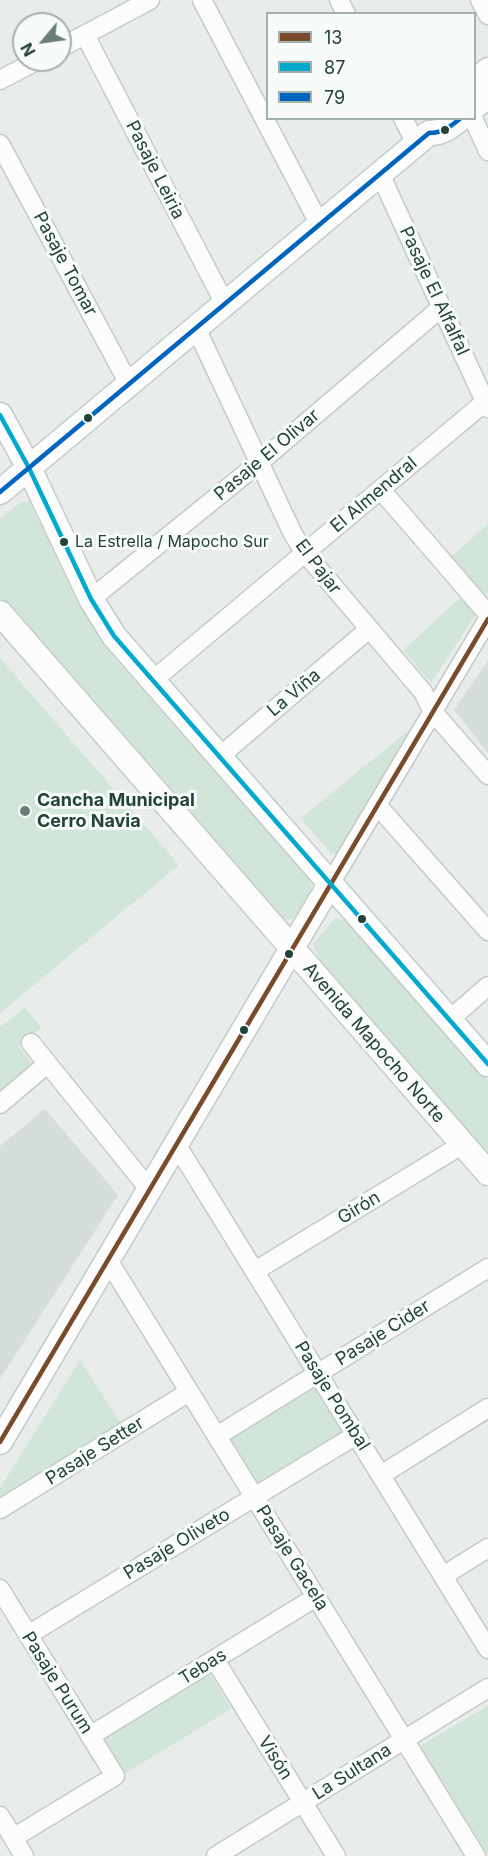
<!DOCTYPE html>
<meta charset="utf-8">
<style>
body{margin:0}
#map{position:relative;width:488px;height:1856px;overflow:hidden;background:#e8edeb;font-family:Inter,sans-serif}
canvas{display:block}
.legend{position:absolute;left:266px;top:12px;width:210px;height:108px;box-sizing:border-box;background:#f7fbf9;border:2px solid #a3b1ad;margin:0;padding:8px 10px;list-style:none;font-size:18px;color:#24423a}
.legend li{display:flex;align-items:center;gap:12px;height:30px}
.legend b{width:30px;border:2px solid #a3b1ad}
.north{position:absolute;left:12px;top:12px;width:60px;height:60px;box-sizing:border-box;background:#f7fbf9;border:2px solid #a3b1ad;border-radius:50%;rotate:241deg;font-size:16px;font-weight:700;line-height:24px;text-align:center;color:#24423a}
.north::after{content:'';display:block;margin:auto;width:21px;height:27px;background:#697e78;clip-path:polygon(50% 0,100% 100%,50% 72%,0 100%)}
</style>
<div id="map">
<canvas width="488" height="1856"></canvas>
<ul class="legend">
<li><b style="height:8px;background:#7a4b2a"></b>13</li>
<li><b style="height:8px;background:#00a9ce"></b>87</li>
<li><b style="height:8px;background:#0065bd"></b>79</li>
</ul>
<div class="north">N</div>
</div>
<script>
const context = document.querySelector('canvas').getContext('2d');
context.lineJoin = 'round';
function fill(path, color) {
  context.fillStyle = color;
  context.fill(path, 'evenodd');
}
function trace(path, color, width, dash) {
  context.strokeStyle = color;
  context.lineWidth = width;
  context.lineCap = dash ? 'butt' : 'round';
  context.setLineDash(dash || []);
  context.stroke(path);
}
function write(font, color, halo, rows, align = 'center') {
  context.font = font + ' Inter,sans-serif';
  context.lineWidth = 6;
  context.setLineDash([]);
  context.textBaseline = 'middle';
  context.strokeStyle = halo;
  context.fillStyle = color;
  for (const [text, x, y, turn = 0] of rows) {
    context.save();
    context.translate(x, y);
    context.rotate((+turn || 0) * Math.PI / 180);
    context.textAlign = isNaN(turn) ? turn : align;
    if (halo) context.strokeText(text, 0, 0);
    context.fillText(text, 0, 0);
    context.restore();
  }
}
const built = new Path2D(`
 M 488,660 L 488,753 L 454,710 Z
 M 45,1109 L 118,1195 L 0,1379 L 0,1146 Z`);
const green = new Path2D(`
 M 23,501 L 30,502 L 76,600 L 111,654 L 308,878 L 311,885 L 312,896 L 296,917 L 288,920 L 279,917 L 0,599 L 0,518 Z
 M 488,524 L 488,592 L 486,595 L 451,557 Z
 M 462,596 L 477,613 L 431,683 L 403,650 Z
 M 0,658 L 179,865 L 0,1013 Z
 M 414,726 L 338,854 L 331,854 L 301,818 Z
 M 335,918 L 348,921 L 488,1080 L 488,1153 L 320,961 L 313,944 Z
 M 25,1007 L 41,1028 L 18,1046 L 36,1069 L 0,1099 L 0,1027 Z
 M 80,1360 L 123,1427 L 0,1502 L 0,1488 Z
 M 315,1383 L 345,1434 L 259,1487 L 227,1435 Z
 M 209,1671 L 231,1709 L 124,1774 L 101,1739 Z
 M 488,1706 L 488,1855 L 420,1746 Z`);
const street = new Path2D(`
 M 202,0 L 320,225
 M 339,0 L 346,14
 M 480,0 L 488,15
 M 85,35 L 225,304
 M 60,48 L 150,0
 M 0,80 L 38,60
 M 403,118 L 416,144
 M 473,118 L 488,151
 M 0,144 L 129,384
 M 380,174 L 488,408
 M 196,328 L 293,534 L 305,553 L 423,692 L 433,712 L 488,775
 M 381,490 L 488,614
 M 91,599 L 260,462 L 442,307
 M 152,681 L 485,402
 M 219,757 L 369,629
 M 377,805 L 488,931
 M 330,884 L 488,619
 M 449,1020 L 488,986
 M 31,1043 L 149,1189
 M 0,1104 L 47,1064
 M 176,1144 L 488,1649
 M 108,1260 L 476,1856
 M 255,1271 L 463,1144
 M 217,1436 L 488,1268
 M 381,1475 L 488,1408
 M 0,1509 L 189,1392
 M 443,1576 L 488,1548
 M 0,1589 L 115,1776 L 13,1838
 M 28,1635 L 356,1435
 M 215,1660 L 336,1856
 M 90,1736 L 316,1597
 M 0,1816 L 24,1856
 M 216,1856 L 488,1688`);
const secondary = new Path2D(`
 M 474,82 L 488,70
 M 474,107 L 488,96
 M 0,415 L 29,468 L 91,599 L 114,636 L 488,1064
 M 0,492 L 429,133 C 443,133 450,127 461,118
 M 0,613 L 488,1173
 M 0,1442 L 330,884`);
const bus1 = new Path2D(`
 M 0,1442 L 488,619`);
const bus2 = new Path2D(`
 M 0,415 L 29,468 L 91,599 L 114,636 L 488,1064`);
const bus3 = new Path2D(`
 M 0,492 L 429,133 C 443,133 450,127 461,118`);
const markers = [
 [445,130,5,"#24423a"],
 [88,418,5,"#24423a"],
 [64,542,5,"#24423a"],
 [25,811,6,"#697e78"],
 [362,919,5,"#24423a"],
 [289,954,5,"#24423a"],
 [244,1030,5,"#24423a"]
];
const busNames = [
 ["La Estrella / Mapocho Sur",75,542]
];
const streetNames = [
 ["Pasaje Leiria",155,170,63],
 ["Pasaje Tomar",65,264,62],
 ["Pasaje El Alfalfal",434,291,65],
 ["Pasaje El Olivar",267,455,-40],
 ["El Almendral",374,495,-40],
 ["El Pajar",318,567,53],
 ["La Viña",294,693,-40],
 ["Avenida Mapocho Norte",374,1043,49],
 ["Girón",359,1208,-31],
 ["Pasaje Cider",383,1333,-32],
 ["Pasaje Pombal",332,1396,58],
 ["Pasaje Setter",95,1451,-32],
 ["Pasaje Oliveto",177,1544,-31],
 ["Pasaje Gacela",292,1558,58],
 ["Tebas",203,1667,-32],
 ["Pasaje Purum",57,1683,58],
 ["Visón",275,1758,58],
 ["La Sultana",352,1772,-32]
];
const poiNames = [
 ["Cancha Municipal",37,801],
 ["Cerro Navia",37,822]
];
fill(built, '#d6dedb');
fill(green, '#d1e6d8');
trace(street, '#c5cac8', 21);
trace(secondary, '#c3cbc8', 27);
trace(street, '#fcfcfc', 18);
trace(secondary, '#fcfcfc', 24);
trace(bus1, '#7a4b2a', 4.5);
trace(bus2, '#00a9ce', 4.5);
trace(bus3, '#0065bd', 4.5);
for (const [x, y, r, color] of markers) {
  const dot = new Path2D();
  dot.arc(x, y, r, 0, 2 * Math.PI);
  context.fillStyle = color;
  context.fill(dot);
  trace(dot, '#f7fbf9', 2);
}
write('16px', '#24423a', '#f7fbf9', busNames, 'left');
write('18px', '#24423a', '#f7fbf9', streetNames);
write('bold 18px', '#24423a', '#f7fbf9', poiNames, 'left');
</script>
